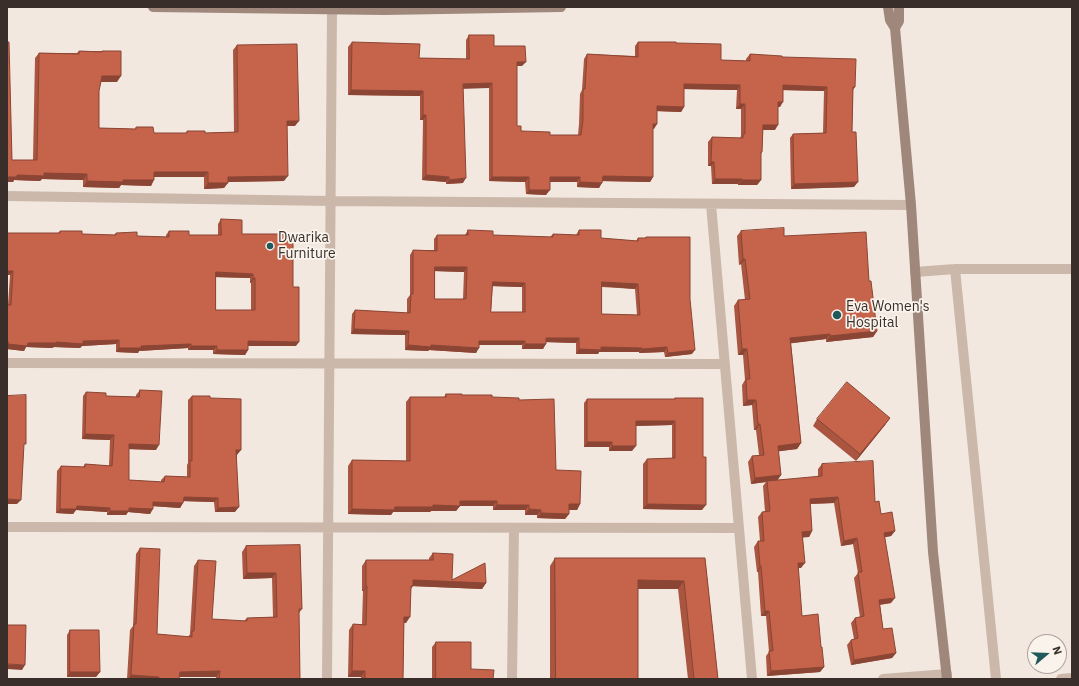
<!DOCTYPE html>
<style>
body{margin:0}
#map{position:relative;width:1079px;height:686px;overflow:hidden;background:#f3e8df;font-family:"IBM Plex Sans",sans-serif}
canvas{display:block}
.frame{position:absolute;inset:0;border:8px solid #392e2a;pointer-events:none}
.north{position:absolute;left:1027px;top:634px;width:40px;height:40px;box-sizing:border-box;background:#faf3ec;border:1px solid #ada49e;border-radius:50%;rotate:71deg;font-size:11px;font-weight:700;line-height:16px;text-align:center;color:#392e2a}
.north::after{content:'';display:block;margin:auto;width:14px;height:18px;background:#1f595a;clip-path:polygon(50% 0,100% 100%,50% 72%,0 100%)}
</style>
<div id="map">
<canvas width="1079" height="686"></canvas>
<div class="frame"></div>
<div class="north">N</div>
</div>
<script>
const context = document.querySelector('canvas').getContext('2d');
context.lineJoin = 'round';
function trace(path, color, width, dash) {
  context.strokeStyle = color;
  context.lineWidth = width;
  context.lineCap = dash ? 'butt' : 'round';
  context.setLineDash(dash || []);
  context.stroke(path);
}
function fill(path, color) {
  context.fillStyle = color;
  context.fill(path, 'evenodd');
}
function write(font, color, halo, rows, align = 'center') {
  context.font = font + ' "IBM Plex Sans",sans-serif';
  context.lineWidth = 3.5;
  context.setLineDash([]);
  context.textBaseline = 'middle';
  context.strokeStyle = halo;
  context.fillStyle = color;
  for (const [text, x, y, turn = 0] of rows) {
    context.save();
    context.translate(x, y);
    context.rotate((+turn || 0) * Math.PI / 180);
    context.textAlign = isNaN(turn) ? turn : align;
    if (halo) context.strokeText(text, 0, 0);
    context.fillText(text, 0, 0);
    context.restore();
  }
}
const street = new Path2D(`
 M 7,196 L 330,201 L 911,205
 M 711,204 L 752,679
 M 955,269 L 996,679
 M 915,272 L 955,269 L 1072,269
 M 7,363 L 725,364
 M 7,527 L 739,528
 M 327,679 L 332,10
 M 512,679 L 514,528
 M 883,679 L 947,674
 M 1061,679 L 1072,678`);
const secondary = new Path2D(`
 M 153,7 L 384,10 L 561,7
 M 888,7 L 890,20 L 895,28 L 911,205 L 933,552 L 947,679
 M 895,28 L 899,21 L 899,7`);
const wall = new Path2D(`
 M 469,35 L 494,46 L 522,66 L 517,66 L 517,126 L 521,131 L 550,135 L 578,135 L 579,124 L 580,94 L 582,90 L 584,59 L 587,54 L 635,56 L 635,46 L 638,42 L 676,43 L 721,60 L 746,61 L 746,59 L 750,54 L 782,57 L 855,87 L 853,90 L 852,132 L 854,187 L 791,189 L 790,138 L 793,134 L 823,133 L 824,91 L 783,90 L 780,107 L 778,107 L 775,130 L 763,130 L 762,152 L 761,154 L 761,180 L 757,185 L 738,185 L 738,184 L 712,184 L 711,166 L 708,166 L 708,142 L 712,137 L 740,138 L 741,136 L 741,109 L 736,109 L 737,90 L 684,89 L 684,107 L 681,112 L 657,111 L 657,124 L 653,129 L 653,177 L 650,182 L 602,181 L 599,188 L 577,187 L 577,182 L 550,182 L 546,195 L 526,194 L 525,182 L 489,181 L 489,88 L 463,88 L 463,183 L 446,184 L 446,182 L 422,180 L 423,120 L 420,120 L 420,96 L 348,95 L 348,47 L 352,42 L 419,58 L 466,59 L 466,40 Z
 M 7,42 L 12,160 L 33,160 L 35,58 L 39,53 L 77,53 L 79,51 L 102,51 L 117,82 L 101,82 L 99,91 L 99,128 L 135,129 L 136,127 L 154,133 L 186,133 L 187,131 L 205,133 L 234,132 L 233,50 L 237,45 L 295,126 L 287,126 L 284,181 L 228,182 L 224,188 L 204,189 L 204,177 L 154,177 L 151,186 L 121,185 L 119,188 L 83,187 L 83,180 L 42,179 L 40,181 L 14,180 L 13,182 L 7,182 Z
 M 221,219 L 242,234 L 293,287 L 296,346 L 248,346 L 248,350 L 245,355 L 213,354 L 213,350 L 188,350 L 188,348 L 139,351 L 138,353 L 116,352 L 116,344 L 82,346 L 80,348 L 54,347 L 52,348 L 26,347 L 24,351 L 7,349 L 7,305 L 8,305 L 10,275 L 7,275 L 7,233 L 58,233 L 60,231 L 82,234 L 114,235 L 116,233 L 137,236 L 166,237 L 166,235 L 169,231 L 189,235 L 218,235 L 218,224 ZM 216,277 L 250,278 L 250,283 L 251,283 L 251,310 L 216,310 Z
 M 468,230 L 493,235 L 550,237 L 553,234 L 576,235 L 579,230 L 601,238 L 636,241 L 638,238 L 645,238 L 646,237 L 690,299 L 692,354 L 665,357 L 664,352 L 639,353 L 639,352 L 599,352 L 598,354 L 576,354 L 576,343 L 546,342 L 543,349 L 522,349 L 522,345 L 479,345 L 476,353 L 429,350 L 428,351 L 405,350 L 405,335 L 351,334 L 352,314 L 355,310 L 407,313 L 407,299 L 410,295 L 410,255 L 413,250 L 434,250 L 434,239 L 437,235 L 465,235 ZM 435,271 L 464,272 L 463,299 L 435,299 ZM 492,286 L 522,287 L 522,312 L 491,312 ZM 602,287 L 635,289 L 637,315 L 602,314 Z
 M 741,231 L 784,236 L 869,281 L 877,331 L 873,337 L 826,342 L 826,339 L 791,343 L 801,443 L 797,449 L 778,451 L 781,475 L 777,480 L 818,477 L 818,469 L 822,464 L 875,502 L 881,514 L 895,531 L 891,536 L 885,537 L 891,603 L 880,605 L 883,629 L 896,653 L 892,658 L 851,665 L 847,645 L 851,640 L 854,639 L 851,623 L 855,618 L 860,617 L 854,578 L 858,573 L 853,544 L 841,546 L 834,503 L 810,504 L 812,531 L 809,537 L 803,537 L 801,568 L 798,568 L 802,616 L 821,647 L 824,667 L 820,672 L 767,676 L 766,656 L 769,652 L 766,616 L 761,616 L 758,572 L 757,572 L 754,547 L 758,541 L 760,541 L 758,517 L 762,512 L 765,512 L 763,486 L 766,482 L 751,484 L 748,462 L 752,456 L 759,455 L 756,430 L 754,430 L 752,405 L 743,406 L 742,385 L 745,380 L 743,355 L 738,355 L 734,306 L 738,300 L 745,300 L 741,264 L 739,265 L 737,236 Z
 M 140,390 L 156,450 L 129,449 L 129,480 L 161,482 L 161,480 L 165,476 L 187,477 L 187,465 L 188,463 L 188,400 L 192,396 L 210,398 L 237,455 L 235,512 L 215,512 L 214,502 L 183,501 L 183,503 L 180,508 L 153,506 L 150,514 L 128,512 L 126,515 L 107,515 L 107,512 L 76,510 L 73,514 L 56,513 L 57,471 L 61,466 L 83,467 L 85,464 L 109,466 L 110,440 L 82,439 L 83,396 L 86,392 L 106,396 L 136,397 L 136,395 Z
 M 446,394 L 519,400 L 556,470 L 580,504 L 577,510 L 569,510 L 569,514 L 565,519 L 537,518 L 537,515 L 525,515 L 525,510 L 493,510 L 493,506 L 460,506 L 456,511 L 431,511 L 430,512 L 393,512 L 391,515 L 348,514 L 348,466 L 352,460 L 406,461 L 406,402 L 410,397 L 444,397 Z
 M 675,398 L 702,510 L 643,509 L 643,464 L 647,459 L 672,458 L 672,425 L 636,426 L 632,451 L 609,451 L 609,447 L 584,447 L 584,403 L 587,399 L 674,399 Z
 M 890,418 L 885,425 L 856,461 L 813,426 L 817,419 Z
 M 300,545 L 302,609 L 299,613 L 300,679 L 216,679 L 216,677 L 179,677 L 179,679 L 127,679 L 130,630 L 133,626 L 136,554 L 140,548 L 157,634 L 188,637 L 190,634 L 194,566 L 198,560 L 212,619 L 244,621 L 247,618 L 273,617 L 272,578 L 243,579 L 242,552 L 246,546 Z
 M 433,553 L 452,580 L 486,583 L 482,589 L 413,586 L 411,589 L 406,623 L 404,623 L 403,679 L 361,679 L 361,677 L 348,677 L 349,630 L 353,624 L 362,624 L 363,591 L 362,591 L 362,566 L 366,560 L 429,560 L 429,558 Z
 M 555,558 L 705,558 L 718,679 L 688,679 L 678,589 L 638,589 L 638,679 L 550,679 L 550,566 Z
 M 70,630 L 100,672 L 96,677 L 67,677 L 67,635 Z
 M 436,642 L 471,669 L 493,679 L 432,679 L 432,647 Z`);
const shadedWall = new Path2D(`
 M 517,62 L 526,62 L 522,66 L 514,66 Z
 M 102,76 L 121,76 L 117,82 L 98,82 Z
 M 492,83 L 489,88 L 459,89 L 463,84 Z
 M 684,84 L 740,85 L 737,90 L 681,89 Z
 M 783,85 L 827,87 L 824,91 L 779,90 Z
 M 351,90 L 423,91 L 420,96 L 348,95 Z
 M 778,102 L 783,102 L 780,107 L 775,107 Z
 M 740,104 L 745,104 L 741,109 L 736,109 Z
 M 657,106 L 684,107 L 681,112 L 654,111 Z
 M 423,115 L 426,115 L 423,120 L 420,120 Z
 M 287,121 L 299,121 L 295,126 L 283,126 Z
 M 653,124 L 657,124 L 654,129 L 650,128 Z
 M 763,125 L 778,125 L 775,130 L 760,130 Z
 M 711,162 L 714,162 L 711,166 L 708,166 Z
 M 154,172 L 208,172 L 204,177 L 150,177 Z
 M 44,173 L 87,174 L 83,180 L 42,179 L 40,181 L 14,180 L 13,182 L 7,182 L 7,177 L 17,175 Z
 M 426,175 L 449,177 L 446,182 L 422,180 Z
 M 288,176 L 284,181 L 224,182 L 228,177 Z
 M 603,176 L 653,177 L 650,182 L 599,181 Z
 M 492,177 L 529,177 L 525,182 L 489,181 Z
 M 550,177 L 580,177 L 577,182 L 547,182 Z
 M 466,178 L 463,183 L 446,184 L 449,180 Z
 M 715,179 L 742,179 L 738,184 L 712,184 Z
 M 123,180 L 154,180 L 151,186 L 121,185 L 119,188 L 83,187 L 87,181 Z
 M 742,180 L 761,180 L 757,185 L 738,185 Z
 M 580,182 L 602,183 L 599,188 L 577,187 Z
 M 858,182 L 854,187 L 791,189 L 794,184 Z
 M 208,183 L 228,183 L 224,188 L 204,189 Z
 M 529,190 L 550,190 L 546,195 L 526,194 Z
 M 743,259 L 745,259 L 741,264 L 739,265 Z
 M 435,267 L 467,267 L 464,272 L 432,271 Z
 M 7,271 L 13,271 L 10,275 L 7,275 Z
 M 216,272 L 253,274 L 250,278 L 212,277 Z
 M 253,278 L 255,278 L 251,283 L 250,283 Z
 M 493,282 L 525,283 L 522,287 L 489,286 Z
 M 602,282 L 638,284 L 635,289 L 599,286 Z
 M 354,329 L 409,331 L 405,335 L 351,334 Z
 M 877,331 L 873,337 L 826,342 L 830,336 Z
 M 830,334 L 826,339 L 786,344 L 790,338 Z
 M 546,338 L 579,338 L 576,343 L 543,342 Z
 M 119,340 L 116,344 L 82,346 L 80,348 L 54,347 L 52,348 L 26,347 L 24,351 L 7,349 L 7,346 L 8,344 L 28,343 Z
 M 248,341 L 299,342 L 296,346 L 245,346 Z
 M 479,341 L 525,341 L 522,345 L 476,345 Z
 M 191,344 L 188,348 L 139,351 L 138,353 L 116,352 L 119,348 L 141,346 Z
 M 525,344 L 546,344 L 543,349 L 522,349 Z
 M 408,345 L 431,345 L 479,348 L 476,353 L 429,350 L 428,351 L 405,350 Z
 M 191,346 L 217,346 L 213,350 L 188,350 Z
 M 601,347 L 642,348 L 639,352 L 599,352 L 598,354 L 576,354 L 579,349 Z
 M 667,347 L 664,352 L 639,353 L 642,349 Z
 M 742,349 L 747,349 L 743,355 L 738,355 Z
 M 217,350 L 248,350 L 245,355 L 213,354 Z
 M 695,350 L 692,354 L 665,357 L 668,353 Z
 M 747,400 L 756,400 L 752,405 L 743,406 Z
 M 890,418 L 885,425 L 856,461 L 860,454 Z
 M 636,421 L 675,421 L 672,425 L 632,426 Z
 M 758,424 L 760,424 L 756,430 L 754,430 Z
 M 85,434 L 114,435 L 110,440 L 82,439 Z
 M 587,442 L 612,442 L 609,447 L 584,447 Z
 M 801,443 L 797,449 L 774,452 L 778,446 Z
 M 129,444 L 159,445 L 156,450 L 126,449 Z
 M 612,446 L 636,446 L 632,451 L 609,451 Z
 M 236,450 L 241,450 L 237,455 L 233,455 Z
 M 781,475 L 777,481 L 767,481 L 766,482 L 751,484 L 755,478 Z
 M 184,497 L 218,498 L 214,502 L 180,501 Z
 M 838,497 L 834,503 L 806,504 L 810,499 Z
 M 7,499 L 21,500 L 17,504 L 7,504 Z
 M 460,501 L 497,501 L 493,506 L 460,506 L 456,511 L 431,511 L 430,512 L 393,512 L 391,515 L 348,514 L 352,509 L 433,505 Z
 M 153,502 L 183,503 L 180,508 L 150,506 Z
 M 569,504 L 580,504 L 577,510 L 566,510 Z
 M 647,504 L 706,505 L 702,510 L 643,509 Z
 M 497,505 L 529,505 L 525,510 L 493,510 Z
 M 77,506 L 110,508 L 107,512 L 76,510 L 73,514 L 56,513 L 60,509 Z
 M 239,507 L 235,512 L 215,512 L 218,508 Z
 M 129,508 L 153,509 L 150,514 L 128,512 L 126,515 L 107,515 L 110,511 Z
 M 529,509 L 541,510 L 537,515 L 525,515 Z
 M 541,513 L 569,514 L 565,519 L 537,518 Z
 M 812,531 L 809,537 L 799,538 L 802,532 Z
 M 895,531 L 891,536 L 881,538 L 884,533 Z
 M 857,538 L 853,544 L 841,546 L 844,541 Z
 M 798,563 L 805,563 L 801,568 L 794,568 Z
 M 760,566 L 761,566 L 758,572 L 757,572 Z
 M 247,573 L 276,573 L 272,578 L 243,579 Z
 M 413,580 L 486,583 L 482,589 L 409,586 Z
 M 638,580 L 684,581 L 678,589 L 633,589 Z
 M 366,586 L 367,586 L 363,591 L 362,591 Z
 M 895,598 L 891,603 L 875,605 L 879,600 Z
 M 765,611 L 769,611 L 766,616 L 761,616 Z
 M 404,617 L 410,617 L 406,623 L 400,623 Z
 M 896,653 L 892,658 L 851,665 L 854,660 Z
 M 7,664 L 25,665 L 22,670 L 7,669 Z
 M 824,667 L 820,672 L 767,676 L 771,671 Z
 M 220,671 L 216,677 L 176,677 L 180,672 Z
 M 352,671 L 365,671 L 361,677 L 348,677 Z
 M 70,672 L 100,672 L 96,677 L 67,677 Z
 M 131,675 L 159,677 L 157,679 L 128,679 Z`);
const building = new Path2D(`
 M 469,35 L 494,35 L 494,46 L 525,46 L 526,62 L 517,62 L 517,126 L 521,126 L 521,131 L 550,132 L 550,135 L 581,135 L 583,120 L 583,89 L 585,89 L 587,54 L 638,57 L 638,42 L 676,42 L 676,43 L 721,44 L 721,60 L 750,61 L 750,54 L 782,56 L 782,57 L 856,59 L 855,87 L 853,87 L 852,132 L 856,132 L 858,182 L 794,184 L 793,134 L 826,133 L 827,87 L 783,85 L 783,102 L 778,102 L 778,125 L 763,125 L 762,152 L 761,152 L 761,180 L 742,180 L 742,179 L 715,179 L 714,162 L 711,162 L 712,137 L 743,138 L 743,134 L 745,134 L 745,104 L 740,104 L 740,85 L 684,84 L 684,107 L 657,106 L 657,124 L 653,124 L 653,177 L 603,176 L 602,183 L 580,182 L 580,177 L 550,177 L 550,190 L 529,190 L 529,177 L 492,177 L 492,83 L 463,84 L 466,178 L 449,180 L 449,177 L 426,175 L 426,115 L 423,115 L 423,91 L 351,90 L 352,42 L 420,44 L 419,58 L 469,59 Z
 M 7,42 L 9,42 L 12,160 L 37,160 L 39,53 L 79,54 L 79,51 L 102,52 L 102,51 L 121,51 L 121,76 L 102,76 L 99,91 L 99,128 L 136,129 L 136,127 L 153,127 L 154,133 L 187,133 L 187,131 L 205,131 L 205,133 L 238,132 L 237,45 L 297,44 L 299,121 L 287,121 L 288,176 L 228,177 L 228,183 L 208,183 L 208,172 L 154,172 L 154,180 L 123,180 L 123,182 L 87,181 L 87,174 L 44,173 L 44,176 L 17,175 L 17,177 L 7,177 Z
 M 221,219 L 242,220 L 242,234 L 293,234 L 293,287 L 299,287 L 299,342 L 248,341 L 248,350 L 217,350 L 217,346 L 191,346 L 191,344 L 141,346 L 141,348 L 119,348 L 119,340 L 83,341 L 83,344 L 56,342 L 56,343 L 28,343 L 27,346 L 8,344 L 8,341 L 7,341 L 7,305 L 11,305 L 13,271 L 7,271 L 7,233 L 60,233 L 60,231 L 82,231 L 82,234 L 116,235 L 116,233 L 137,232 L 137,236 L 169,237 L 169,231 L 189,231 L 189,235 L 221,235 ZM 216,272 L 253,274 L 253,278 L 255,278 L 255,310 L 216,310 Z
 M 784,228 L 784,236 L 866,232 L 869,281 L 871,281 L 877,331 L 830,336 L 830,334 L 790,338 L 801,443 L 778,446 L 781,475 L 755,478 L 752,456 L 764,455 L 760,424 L 758,424 L 756,400 L 747,400 L 746,379 L 750,379 L 747,349 L 742,349 L 738,300 L 750,299 L 745,259 L 743,259 L 741,231 Z
 M 468,230 L 493,231 L 493,235 L 553,237 L 553,234 L 579,235 L 579,230 L 601,230 L 601,238 L 638,241 L 638,238 L 646,238 L 646,237 L 690,237 L 690,299 L 695,350 L 668,353 L 667,347 L 642,349 L 642,348 L 601,347 L 601,350 L 579,349 L 579,338 L 546,338 L 546,344 L 525,344 L 525,341 L 479,341 L 479,348 L 431,345 L 431,347 L 408,345 L 409,331 L 354,329 L 355,310 L 410,313 L 411,294 L 413,294 L 413,250 L 437,251 L 437,235 L 468,235 ZM 435,267 L 467,267 L 466,299 L 435,299 ZM 493,282 L 525,283 L 525,312 L 491,312 ZM 602,282 L 638,284 L 640,315 L 602,314 Z
 M 847,382 L 890,418 L 860,454 L 817,419 Z
 M 140,390 L 162,391 L 159,445 L 129,444 L 129,480 L 164,482 L 165,476 L 190,477 L 190,460 L 192,461 L 192,396 L 210,396 L 210,398 L 241,399 L 241,450 L 236,450 L 239,507 L 218,508 L 218,498 L 184,497 L 183,503 L 153,502 L 153,509 L 129,508 L 129,511 L 110,511 L 110,508 L 77,506 L 76,509 L 60,509 L 61,466 L 85,467 L 85,464 L 112,466 L 114,435 L 85,434 L 86,392 L 106,393 L 106,396 L 139,397 Z
 M 446,394 L 462,394 L 462,395 L 492,395 L 492,397 L 519,398 L 519,400 L 554,399 L 556,470 L 581,471 L 580,504 L 569,504 L 569,514 L 541,513 L 541,510 L 529,509 L 529,505 L 497,505 L 497,501 L 460,501 L 460,506 L 433,505 L 433,507 L 395,507 L 394,510 L 352,509 L 352,460 L 410,461 L 410,397 L 446,397 Z
 M 26,395 L 26,444 L 24,444 L 21,500 L 7,499 L 7,396 Z
 M 675,398 L 703,398 L 703,457 L 706,457 L 706,505 L 647,504 L 647,459 L 675,458 L 675,421 L 636,421 L 636,446 L 612,446 L 612,442 L 587,442 L 587,399 L 675,399 Z
 M 873,461 L 875,502 L 879,501 L 881,514 L 892,512 L 895,531 L 884,533 L 895,598 L 879,600 L 883,629 L 892,628 L 896,653 L 854,660 L 851,640 L 858,638 L 855,618 L 864,616 L 858,572 L 862,572 L 857,538 L 844,541 L 838,497 L 810,499 L 812,531 L 802,532 L 805,563 L 798,563 L 802,616 L 818,614 L 821,647 L 822,647 L 824,667 L 771,671 L 769,651 L 773,651 L 769,611 L 765,611 L 761,566 L 760,566 L 758,541 L 764,541 L 762,512 L 770,511 L 767,481 L 822,476 L 822,464 Z
 M 300,545 L 302,609 L 299,609 L 300,679 L 219,679 L 220,671 L 180,672 L 179,679 L 159,679 L 159,677 L 131,675 L 134,624 L 136,624 L 140,548 L 160,549 L 157,634 L 192,637 L 192,631 L 194,631 L 198,560 L 216,561 L 212,619 L 247,621 L 247,618 L 277,617 L 276,573 L 247,573 L 246,546 Z
 M 433,553 L 453,554 L 452,580 L 485,563 L 486,583 L 413,580 L 413,586 L 411,586 L 410,617 L 404,617 L 403,679 L 365,679 L 365,671 L 352,671 L 353,624 L 366,625 L 367,586 L 366,586 L 366,560 L 433,560 Z
 M 555,558 L 705,558 L 718,679 L 694,679 L 684,581 L 638,580 L 638,679 L 556,679 Z
 M 7,625 L 26,625 L 25,665 L 7,664 Z
 M 70,630 L 99,630 L 100,672 L 70,672 Z
 M 436,642 L 471,642 L 471,669 L 494,670 L 493,679 L 436,679 Z`);
const markers = [
 [270,246,4,"#1f595a"],
 [837,315,5,"#1f595a"]
];
const poiNames = [
 ["Dwarika",278,238],
 ["Furniture",278,254],
 ["Eva Women's",846,307],
 ["Hospital",846,323]
];
trace(street, '#cbb8ab', 10);
trace(secondary, '#9f877c', 10);
fill(wall, '#a95540');
fill(shadedWall, '#8a4534');
fill(building, '#c5634b');
trace(building, '#8a4534', 1);
for (const [x, y, r, color] of markers) {
  const dot = new Path2D();
  dot.arc(x, y, r, 0, 2 * Math.PI);
  context.fillStyle = color;
  context.fill(dot);
  trace(dot, '#faf3ec', 1.5);
}
write('14px', '#392e2a', '#faf3ec', poiNames, 'left');
</script>
